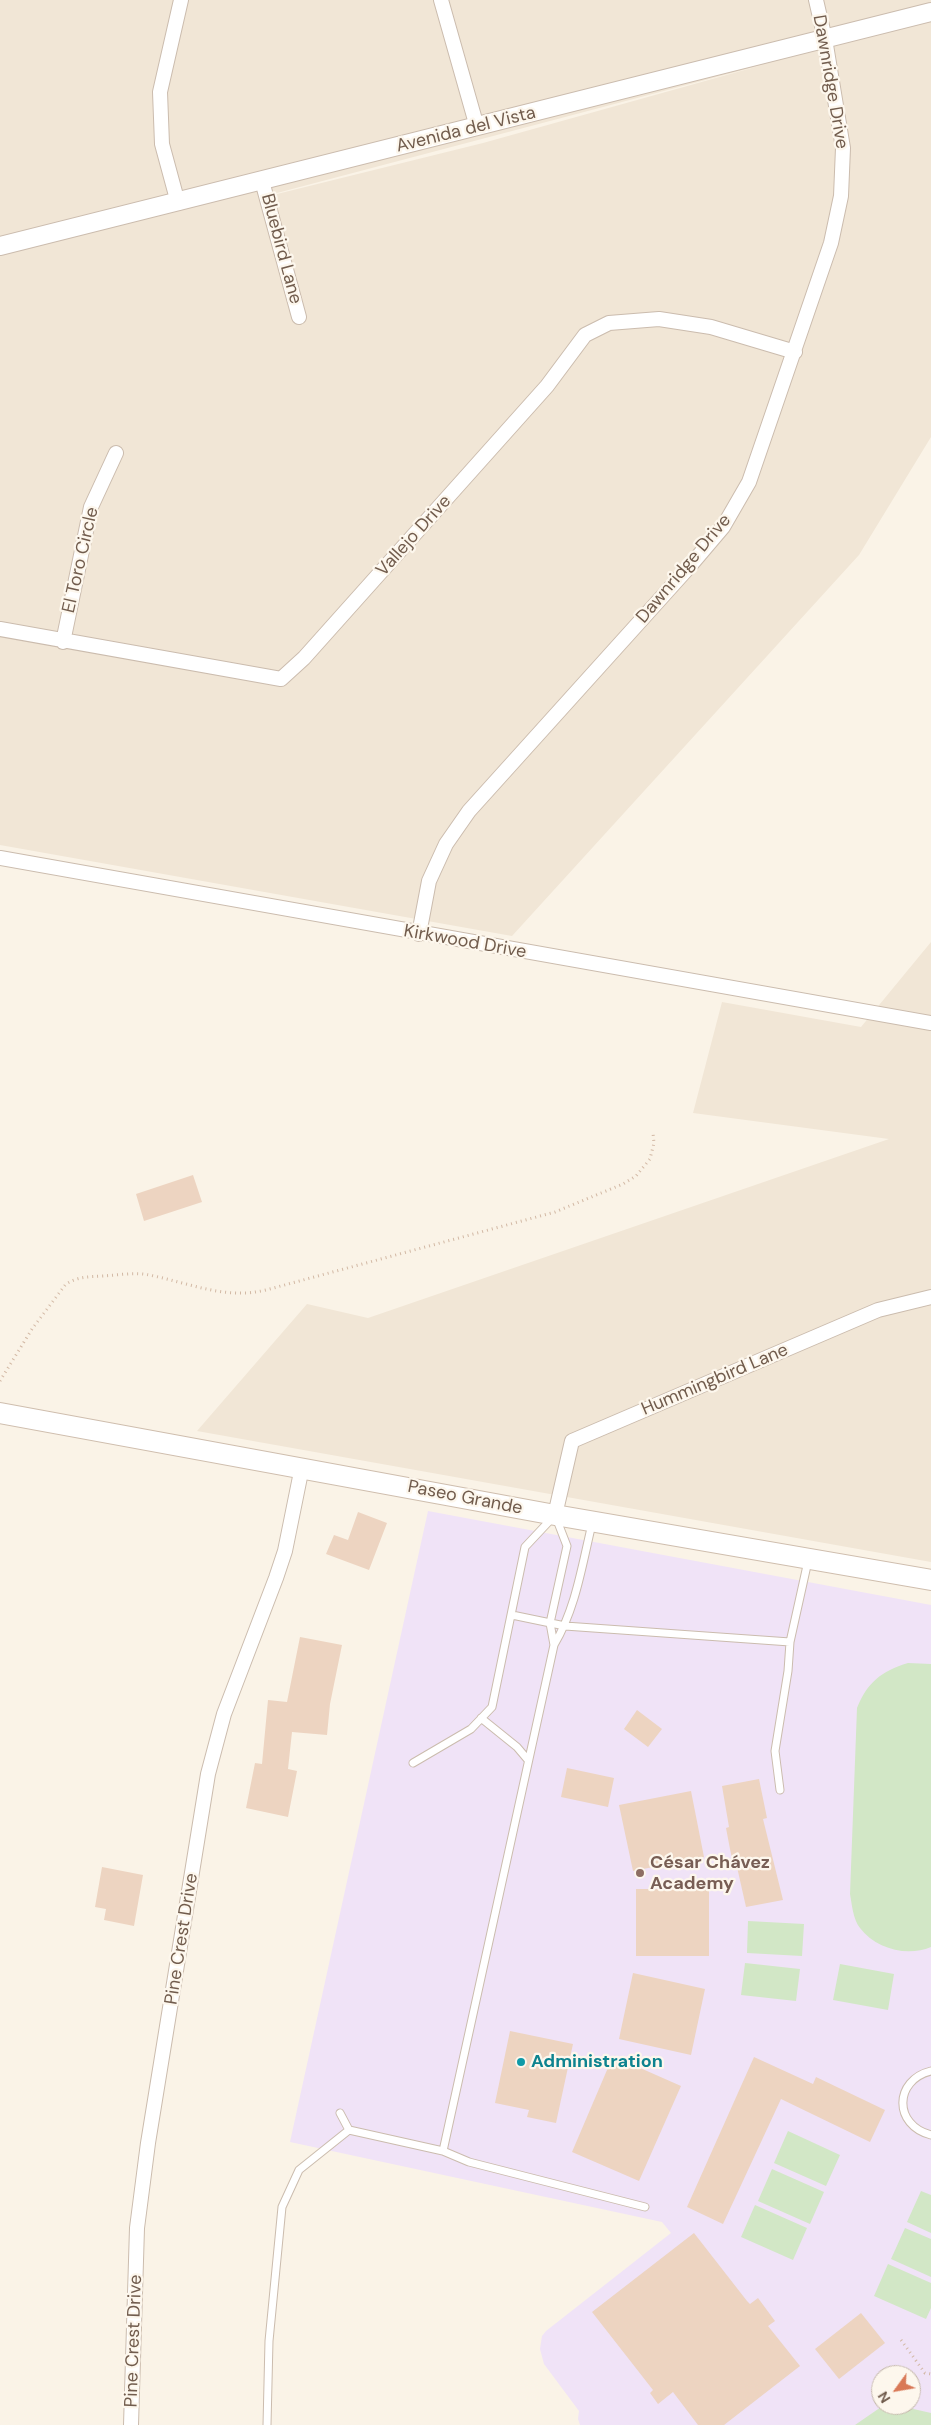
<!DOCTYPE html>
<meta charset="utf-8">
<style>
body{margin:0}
#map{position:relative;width:931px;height:2425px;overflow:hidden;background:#faf3e7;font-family:"DM Sans",sans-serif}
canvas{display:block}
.north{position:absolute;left:871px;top:2365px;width:50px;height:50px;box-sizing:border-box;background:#fdf7ed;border:1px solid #c5b9ad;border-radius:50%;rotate:238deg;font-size:14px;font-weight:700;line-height:20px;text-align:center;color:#715c4d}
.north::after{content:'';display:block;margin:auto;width:18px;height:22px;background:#d97957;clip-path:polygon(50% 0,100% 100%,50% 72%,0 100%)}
</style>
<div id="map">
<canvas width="931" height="2425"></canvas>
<div class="north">N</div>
</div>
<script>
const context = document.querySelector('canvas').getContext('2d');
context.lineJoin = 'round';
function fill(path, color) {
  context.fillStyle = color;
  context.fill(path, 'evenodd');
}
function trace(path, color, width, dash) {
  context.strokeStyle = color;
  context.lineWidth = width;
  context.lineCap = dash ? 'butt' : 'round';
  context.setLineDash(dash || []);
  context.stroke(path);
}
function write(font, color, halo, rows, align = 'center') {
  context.font = font + ' "DM Sans",sans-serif';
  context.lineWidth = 4.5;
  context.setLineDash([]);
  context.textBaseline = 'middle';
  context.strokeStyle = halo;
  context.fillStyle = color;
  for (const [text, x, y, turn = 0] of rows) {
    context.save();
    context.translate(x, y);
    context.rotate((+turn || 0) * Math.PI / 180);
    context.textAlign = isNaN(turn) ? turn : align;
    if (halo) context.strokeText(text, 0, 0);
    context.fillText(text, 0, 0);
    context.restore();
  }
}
const residential = new Path2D(`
 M 0,0 L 931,0 L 931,437 L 859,555 L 512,936 L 0,845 ZM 766,64 L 483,143 L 277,194 L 277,193 Z
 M 931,942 L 931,1562 L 197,1431 L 307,1304 L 368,1318 L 889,1139 L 693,1113 L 722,1002 L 861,1027 Z`);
const education = new Path2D(`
 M 428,1511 L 931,1605 L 931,2425 L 580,2425 L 578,2419 L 579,2411 L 544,2364 L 540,2349 L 542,2336 L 546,2331 L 671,2233 L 662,2222 L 290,2142 ZM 881,2375 L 911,2375 L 911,2405 L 881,2405 Z`);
const green = new Path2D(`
 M 908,1663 L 931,1664 L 931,1947 C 907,1957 876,1949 860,1928 C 853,1919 852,1905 850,1894 L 857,1708 C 867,1683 881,1671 908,1663 Z
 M 748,1921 L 804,1924 L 802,1956 L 747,1953 Z
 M 745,1963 L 800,1969 L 796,2001 L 741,1995 Z
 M 840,1964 L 894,1974 L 888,2010 L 833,2000 Z
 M 788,2131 L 840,2155 L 826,2186 L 774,2163 Z
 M 772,2169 L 824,2192 L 810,2224 L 758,2201 Z
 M 921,2191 L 931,2195 L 931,2233 L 907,2222 Z
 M 755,2205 L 807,2228 L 793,2260 L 741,2237 Z
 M 905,2228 L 931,2239 L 931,2277 L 891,2259 Z
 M 888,2264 L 931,2283 L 931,2308 L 926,2319 L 874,2296 Z
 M 884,2405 L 896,2405 L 931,2413 L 931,2425 L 855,2425 Z`);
const building = new Path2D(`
 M 193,1175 L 202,1202 L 144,1221 L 136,1194 Z
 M 358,1512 L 387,1523 L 369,1570 L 326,1554 L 334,1535 L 348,1540 Z
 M 300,1637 L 342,1645 L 330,1704 L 327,1735 L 292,1732 L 288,1769 L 297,1771 L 288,1817 L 246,1808 L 255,1763 L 262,1764 L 268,1700 L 287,1702 Z
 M 637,1710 L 662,1729 L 648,1747 L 624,1729 Z
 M 567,1768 L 614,1778 L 608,1807 L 561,1797 Z
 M 759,1779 L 767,1818 L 763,1819 L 783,1900 L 746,1907 L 737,1867 L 734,1868 L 730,1849 L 726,1828 L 729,1827 L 722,1786 Z
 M 691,1791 L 704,1857 L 633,1871 L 619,1805 Z
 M 102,1867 L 143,1875 L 134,1926 L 104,1920 L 106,1909 L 95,1907 Z
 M 636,1889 L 709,1889 L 709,1956 L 636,1956 Z
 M 633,1973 L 705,1989 L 691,2055 L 619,2039 Z
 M 510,2031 L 573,2044 L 556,2123 L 527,2117 L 529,2110 L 495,2103 Z
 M 613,2056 L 681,2086 L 639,2181 L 572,2152 Z
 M 754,2057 L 813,2084 L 816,2077 L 885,2110 L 870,2142 L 781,2099 L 723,2224 L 687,2207 Z
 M 694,2233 L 747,2301 L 750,2304 L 758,2298 L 775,2321 L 768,2326 L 800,2366 L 724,2425 L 698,2425 L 673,2392 L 658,2404 L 650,2393 L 653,2390 L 592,2312 Z
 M 861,2313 L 885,2343 L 839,2379 L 815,2349 Z`);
const path = new Path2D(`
 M 0,1381 L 32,1329 L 66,1284 C 79,1276 89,1277 103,1276 C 118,1275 135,1272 149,1275 C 190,1283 225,1300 266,1290 L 555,1212 L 623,1184 L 636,1176 L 650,1159 L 654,1143 L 653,1133
 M 901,2340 L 925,2373 L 931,2374`);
const service = new Path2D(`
 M 512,1615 L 565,1626 L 790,1642
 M 554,1645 C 576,1608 582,1565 592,1524
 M 481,1718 L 517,1747 L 528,1760
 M 413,1763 L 471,1729 L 492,1707 L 525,1547 L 555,1515 L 567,1546 L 550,1623 L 554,1645 L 443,2151
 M 780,1790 L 775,1751 L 788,1671 L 790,1642 L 808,1561
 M 931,2071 C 894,2080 893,2125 931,2135
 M 340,2113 L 349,2130 L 443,2151 L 469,2162 L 645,2207
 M 267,2425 L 269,2341 L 282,2207 L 299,2170 L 349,2130`);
const minor = new Path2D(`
 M 441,0 L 477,127
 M 262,181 L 299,317
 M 178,203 L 162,144 L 160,92 L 181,0
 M 0,629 L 281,679 L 304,658 L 547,386 L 585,335 L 609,323 L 659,319 L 711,327 L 795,352
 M 63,642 L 91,507 L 116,453
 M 0,858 L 931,1023
 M 419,934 L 429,881 L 446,844 L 469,811 L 689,567 L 723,527 L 749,482 L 831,243 L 841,196 L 843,148 L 825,39 L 816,0
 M 555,1515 L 572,1441 L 878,1310 L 931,1297
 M 131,2425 L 137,2228 L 148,2143 L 208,1774 L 224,1714 L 276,1578 L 285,1551 L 302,1467`);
const tertiary = new Path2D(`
 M 0,246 L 931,12`);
const secondary = new Path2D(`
 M 0,1413 L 555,1515 L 931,1580`);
const markers = [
 [640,1873,5,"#8d6e63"],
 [521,2062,5,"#0f9aa8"]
];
const streetNames = [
 ["Dawnridge Drive",830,82,80],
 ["Avenida del Vista",466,130,-14],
 ["Bluebird Lane",281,249,75],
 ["Vallejo Drive",414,536,-48],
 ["El Toro Circle",81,560,-77],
 ["Dawnridge Drive",684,569,-50],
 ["Kirkwood Drive",465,942,10],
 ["Hummingbird Lane",715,1380,-23],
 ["Paseo Grande",465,1498,11],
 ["Pine Crest Drive",182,1939,-81],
 ["Pine Crest Drive",134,2341,-88]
];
const educationNames = [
 ["César Chávez",650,1863],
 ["Academy",650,1884]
];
const cultureNames = [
 ["Administration",531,2062]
];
fill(residential, '#f1e6d6');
fill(education, '#f0e3f7');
fill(green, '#d2e7c6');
fill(building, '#edd4c1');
trace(service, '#cbbcae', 9);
trace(minor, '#cbbcae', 16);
trace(tertiary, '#cbbcae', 20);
trace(secondary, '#cfbeae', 22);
trace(path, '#d2b8a4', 3, [1, 4]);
trace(service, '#fff', 7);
trace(minor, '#fff', 14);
trace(tertiary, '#fff', 18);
trace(secondary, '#fff', 20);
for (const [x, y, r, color] of markers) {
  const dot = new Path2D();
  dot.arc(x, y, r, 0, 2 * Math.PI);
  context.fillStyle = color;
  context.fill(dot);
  trace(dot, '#fdf7ed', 2);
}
write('18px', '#715c4d', '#fdf7ed', streetNames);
write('bold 18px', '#785e54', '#fdf7ed', educationNames, 'left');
write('bold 18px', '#0d838f', '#fdf7ed', cultureNames, 'left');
</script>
